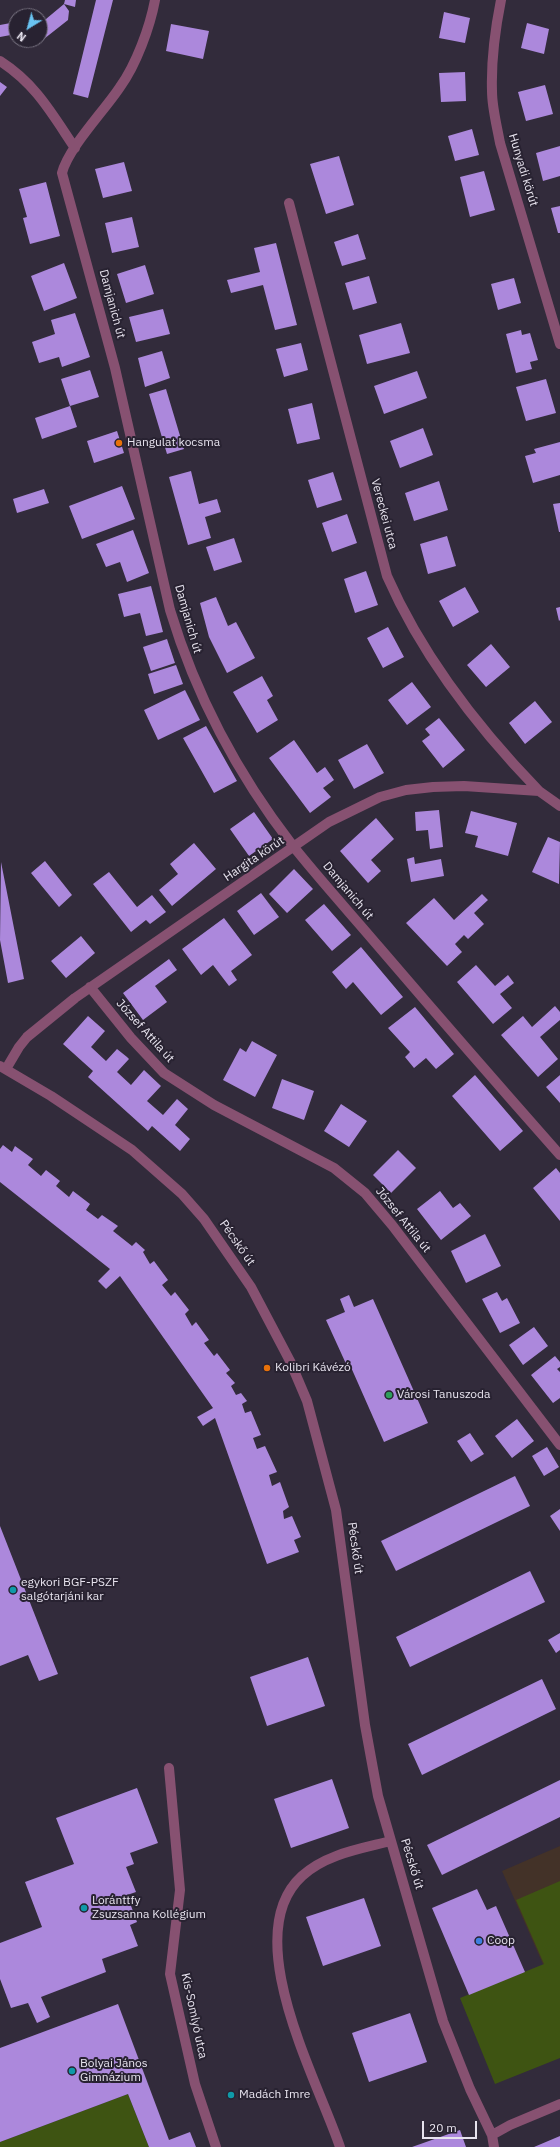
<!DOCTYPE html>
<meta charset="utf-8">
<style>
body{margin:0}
#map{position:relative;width:560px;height:2147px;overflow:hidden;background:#322b3b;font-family:"IBM Plex Sans",sans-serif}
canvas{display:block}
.north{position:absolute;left:8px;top:8px;width:40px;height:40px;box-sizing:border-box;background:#282231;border:1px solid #746f7d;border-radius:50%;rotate:217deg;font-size:11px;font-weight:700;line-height:16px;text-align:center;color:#e7e3ee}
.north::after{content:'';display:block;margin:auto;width:14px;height:18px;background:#69c3f1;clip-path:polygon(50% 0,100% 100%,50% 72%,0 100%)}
.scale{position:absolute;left:422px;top:2121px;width:55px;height:18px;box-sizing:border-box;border:2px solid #e7e3ee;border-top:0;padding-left:5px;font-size:12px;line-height:14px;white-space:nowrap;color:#e7e3ee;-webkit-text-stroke:3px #282231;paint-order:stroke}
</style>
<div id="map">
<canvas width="560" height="2147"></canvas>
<div class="north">N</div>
<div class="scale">20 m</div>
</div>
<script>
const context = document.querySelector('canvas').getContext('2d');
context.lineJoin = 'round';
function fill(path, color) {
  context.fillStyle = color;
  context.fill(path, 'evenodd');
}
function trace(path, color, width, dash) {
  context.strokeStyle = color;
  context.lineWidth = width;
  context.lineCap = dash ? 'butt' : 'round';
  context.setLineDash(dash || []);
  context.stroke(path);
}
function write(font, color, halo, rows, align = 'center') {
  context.font = font + ' "IBM Plex Sans",sans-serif';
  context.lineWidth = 4;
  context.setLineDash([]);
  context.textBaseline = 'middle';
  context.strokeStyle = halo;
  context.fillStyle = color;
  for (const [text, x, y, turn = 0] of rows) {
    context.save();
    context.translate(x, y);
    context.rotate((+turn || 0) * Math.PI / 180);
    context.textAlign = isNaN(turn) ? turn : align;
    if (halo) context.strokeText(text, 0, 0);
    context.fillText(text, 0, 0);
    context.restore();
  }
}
const education = new Path2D(`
 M 560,1846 L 560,2003 L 502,1871 Z`);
const green = new Path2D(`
 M 560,1881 L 560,2058 L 495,2084 L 460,1998 L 544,1964 L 516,1900 Z
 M 128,2094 L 149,2147 L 0,2147 L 0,2142 Z`);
const building = new Path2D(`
 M 65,0 L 76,0 L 75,7 L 64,4 Z
 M 96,0 L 113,0 L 88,98 L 73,94 Z
 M 64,4 L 69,11 L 68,20 L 35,46 L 31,40 L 40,40 L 40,24 Z
 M 444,12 L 470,18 L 465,43 L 439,38 Z
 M 16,22 L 16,34 L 0,37 L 0,25 Z
 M 527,23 L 549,29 L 544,54 L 521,48 Z
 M 171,24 L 209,31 L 203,59 L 166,51 Z
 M 465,72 L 466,101 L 441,102 L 439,73 Z
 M 0,82 L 7,87 L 0,96 Z
 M 545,85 L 553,114 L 526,121 L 518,92 Z
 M 472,129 L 479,155 L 455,161 L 448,136 Z
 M 560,146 L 560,176 L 543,181 L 536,153 Z
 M 339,156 L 354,205 L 326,214 L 310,164 Z
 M 124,162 L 132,191 L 103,198 L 95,169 Z
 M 484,171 L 495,210 L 470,217 L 460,177 Z
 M 46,182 L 60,236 L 30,244 L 23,218 L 27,217 L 19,189 Z
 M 560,206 L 560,233 L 558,233 L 551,208 Z
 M 132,217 L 139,247 L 112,253 L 105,223 Z
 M 358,234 L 366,259 L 342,266 L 334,242 Z
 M 276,243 L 297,325 L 275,330 L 263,285 L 231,293 L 227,280 L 260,272 L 254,248 Z
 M 64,263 L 77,298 L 44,311 L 31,276 Z
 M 145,265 L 154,294 L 126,303 L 117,274 Z
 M 369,276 L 377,303 L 353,310 L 345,283 Z
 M 514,278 L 521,303 L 498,310 L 491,284 Z
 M 163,309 L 170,334 L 136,342 L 129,317 Z
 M 75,313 L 90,357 L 62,367 L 59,357 L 39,363 L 32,342 L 55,334 L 51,320 Z
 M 401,323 L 410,353 L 367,364 L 359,335 Z
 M 521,330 L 522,335 L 530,333 L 538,360 L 530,362 L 532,369 L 516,373 L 506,334 Z
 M 301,343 L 308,370 L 284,377 L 276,349 Z
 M 162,351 L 170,378 L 145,387 L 138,358 Z
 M 90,370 L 99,397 L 70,406 L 61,379 Z
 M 417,371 L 427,398 L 384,414 L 374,386 Z
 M 546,379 L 556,413 L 526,421 L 516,387 Z
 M 166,389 L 184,449 L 167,454 L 149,394 Z
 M 312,403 L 320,439 L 297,444 L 288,409 Z
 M 70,406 L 77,427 L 42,439 L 35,418 Z
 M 423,428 L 433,455 L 400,468 L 390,441 Z
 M 117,431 L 124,453 L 94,463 L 87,441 Z
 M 560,442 L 560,475 L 533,483 L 525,456 L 536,453 L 534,449 Z
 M 191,471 L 199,504 L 217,499 L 221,512 L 205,517 L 211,538 L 188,545 L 169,477 Z
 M 333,472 L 342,500 L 317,508 L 308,480 Z
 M 439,481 L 448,510 L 414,521 L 405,493 Z
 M 122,486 L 135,519 L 82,539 L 69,506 Z
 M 44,489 L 49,503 L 17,513 L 13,499 Z
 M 560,503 L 560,532 L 559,532 L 553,504 Z
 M 347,514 L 357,543 L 332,552 L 322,523 Z
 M 133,530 L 149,573 L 127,582 L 120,562 L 106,567 L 96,544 Z
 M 447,536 L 456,566 L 428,574 L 420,544 Z
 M 234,538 L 242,562 L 214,571 L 206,547 Z
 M 366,571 L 378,605 L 355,613 L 344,579 Z
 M 151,586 L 163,632 L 146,636 L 140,613 L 124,617 L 118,594 Z
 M 465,587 L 479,612 L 453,627 L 439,601 Z
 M 216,597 L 228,626 L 236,622 L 255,658 L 227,673 L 209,637 L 200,603 Z
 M 560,607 L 560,620 L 559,621 L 556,608 Z
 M 388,627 L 404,657 L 383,668 L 367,638 Z
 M 167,639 L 175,663 L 151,671 L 143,647 Z
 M 491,644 L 510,667 L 486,687 L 467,665 Z
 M 176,665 L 183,684 L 154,694 L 148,674 Z
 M 262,676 L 273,696 L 267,700 L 278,720 L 257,733 L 233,692 Z
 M 412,682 L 431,707 L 407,725 L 388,700 Z
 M 185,690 L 200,720 L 158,740 L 144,710 Z
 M 535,701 L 552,722 L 525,744 L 509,723 Z
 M 439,718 L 465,750 L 443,768 L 422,741 L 430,735 L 425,729 Z
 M 206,726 L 237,781 L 214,793 L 183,738 Z
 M 294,740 L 317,773 L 325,767 L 334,780 L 323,788 L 331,797 L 310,813 L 269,758 Z
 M 367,744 L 384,773 L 354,789 L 338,760 Z
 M 439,810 L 443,847 L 430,849 L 428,830 L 416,831 L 415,812 Z
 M 471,811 L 517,823 L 508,856 L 475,847 L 478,836 L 465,833 Z
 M 254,812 L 273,839 L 249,856 L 230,829 Z
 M 376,818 L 394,839 L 371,860 L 381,871 L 368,883 L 340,851 Z
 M 548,837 L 560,842 L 559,884 L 532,872 Z
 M 194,843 L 216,869 L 172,906 L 159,890 L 178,874 L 170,864 Z
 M 414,857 L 415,864 L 441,859 L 444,876 L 411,882 L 407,859 Z
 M 45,861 L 72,895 L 59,907 L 31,873 Z
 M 1,862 L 24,979 L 8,983 L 0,940 Z
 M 294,869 L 313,889 L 287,913 L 269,894 Z
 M 109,872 L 137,907 L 152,895 L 166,912 L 150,924 L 146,920 L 131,932 L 93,884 Z
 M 261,893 L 279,917 L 254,935 L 237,911 Z
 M 482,894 L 488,900 L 474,913 L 484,924 L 468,939 L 464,935 L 455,944 L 462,952 L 447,966 L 406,923 L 434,898 L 454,920 Z
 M 324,904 L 351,935 L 332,951 L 305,920 Z
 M 224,918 L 252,955 L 231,971 L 237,980 L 229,986 L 213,965 L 201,975 L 182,949 Z
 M 81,936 L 95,953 L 66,978 L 51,961 Z
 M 361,947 L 403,997 L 381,1015 L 353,982 L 346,989 L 332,972 Z
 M 169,959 L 177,970 L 155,986 L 167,1002 L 143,1020 L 123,993 Z
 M 476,965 L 495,986 L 508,975 L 514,983 L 500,994 L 512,1008 L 493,1024 L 457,982 Z
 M 555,1006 L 560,1012 L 560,1020 L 540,1037 L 558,1059 L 538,1077 L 501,1035 L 523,1016 L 532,1027 Z
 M 415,1007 L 454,1054 L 436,1069 L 426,1058 L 414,1068 L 405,1057 L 410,1052 L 388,1028 Z
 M 88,1016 L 105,1031 L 91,1047 L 106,1061 L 117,1049 L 127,1057 L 129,1059 L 117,1072 L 131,1085 L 144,1070 L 161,1086 L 147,1101 L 163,1115 L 177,1099 L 188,1109 L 175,1125 L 190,1139 L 180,1151 L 152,1126 L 148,1131 L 88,1077 L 93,1071 L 63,1044 Z
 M 252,1041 L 277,1055 L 255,1097 L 223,1080 L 240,1048 L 246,1052 Z
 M 475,1075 L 523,1131 L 500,1151 L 452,1096 Z
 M 560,1075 L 560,1103 L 546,1087 Z
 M 282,1079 L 314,1091 L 304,1120 L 272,1108 Z
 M 341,1104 L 367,1121 L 349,1147 L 324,1131 Z
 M 3,1145 L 12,1152 L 15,1146 L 33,1159 L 28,1165 L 41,1176 L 46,1170 L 60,1181 L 56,1186 L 69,1197 L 73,1191 L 90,1204 L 86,1210 L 98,1219 L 102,1215 L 118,1226 L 113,1231 L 132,1246 L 136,1242 L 145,1250 L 143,1252 L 150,1264 L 154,1261 L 168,1280 L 162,1285 L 171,1296 L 175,1292 L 189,1310 L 185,1314 L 192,1326 L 196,1322 L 209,1340 L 204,1343 L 214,1356 L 217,1353 L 230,1370 L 226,1373 L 235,1383 L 231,1386 L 236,1395 L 241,1393 L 247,1401 L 242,1404 L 245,1413 L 251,1411 L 261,1435 L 253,1438 L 257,1449 L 265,1446 L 277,1472 L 269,1475 L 272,1486 L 280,1482 L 289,1507 L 283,1511 L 284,1519 L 292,1516 L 301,1537 L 294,1540 L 299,1552 L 267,1564 L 215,1418 L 203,1426 L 197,1417 L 213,1408 L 120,1276 L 106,1289 L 98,1281 L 110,1269 L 0,1182 L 0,1149 Z
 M 398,1150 L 416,1168 L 391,1193 L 373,1175 Z
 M 556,1168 L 560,1173 L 560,1221 L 533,1188 Z
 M 440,1191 L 453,1208 L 460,1203 L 471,1216 L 441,1240 L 417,1209 Z
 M 485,1234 L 501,1266 L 466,1283 L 451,1251 Z
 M 497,1292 L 502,1301 L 507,1298 L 520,1323 L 500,1333 L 482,1299 Z
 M 349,1295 L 354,1307 L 373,1299 L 428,1423 L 384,1442 L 350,1365 L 347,1366 L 326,1320 L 345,1312 L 340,1299 Z
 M 534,1327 L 548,1346 L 523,1365 L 509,1345 Z
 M 555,1356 L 560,1362 L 560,1367 L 557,1369 L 560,1372 L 560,1398 L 553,1403 L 531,1375 Z
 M 517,1419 L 534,1441 L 512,1458 L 495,1436 Z
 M 470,1433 L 484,1454 L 471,1462 L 457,1441 Z
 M 547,1447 L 559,1467 L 544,1476 L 532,1456 Z
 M 515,1476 L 530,1506 L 396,1571 L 381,1541 Z
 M 560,1509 L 560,1531 L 550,1516 Z
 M 0,1526 L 58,1674 L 39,1681 L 28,1655 L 0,1666 Z
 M 530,1571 L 545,1602 L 410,1667 L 396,1637 Z
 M 560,1633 L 560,1650 L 556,1653 L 548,1640 Z
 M 308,1657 L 325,1706 L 267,1726 L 250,1677 Z
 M 542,1679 L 556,1709 L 422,1775 L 408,1744 Z
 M 332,1779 L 349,1828 L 291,1848 L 274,1799 Z
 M 560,1780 L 560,1817 L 442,1875 L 427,1845 Z
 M 137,1788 L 158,1843 L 130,1853 L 134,1864 L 126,1867 L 136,1892 L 127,1895 L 137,1922 L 130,1925 L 138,1946 L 102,1959 L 106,1972 L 41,1997 L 50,2017 L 37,2023 L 28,2003 L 11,2008 L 0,1979 L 0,1943 L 42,1927 L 25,1882 L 74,1864 L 56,1818 Z
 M 477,1889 L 487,1910 L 496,1906 L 525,1972 L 469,1995 L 432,1908 Z
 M 364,1898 L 381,1946 L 323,1966 L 306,1917 Z
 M 118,2004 L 169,2140 L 190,2132 L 196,2147 L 149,2147 L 128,2094 L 0,2142 L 0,2048 Z
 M 410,2013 L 427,2062 L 369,2082 L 352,2033 Z
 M 460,2130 L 466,2147 L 412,2147 Z
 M 560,2136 L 560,2147 L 534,2147 Z`);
const minor = new Path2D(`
 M 155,0 C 150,27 136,65 120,87 C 105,110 68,148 62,173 L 115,368 L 170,610 C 196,696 238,775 293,846 C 321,881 351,914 379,947 C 439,1017 499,1086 560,1155
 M 501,0 C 495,30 491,60 492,91 C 492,108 497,126 500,143 L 560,344
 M 0,61 C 36,84 52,114 75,148
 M 289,203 L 387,576 C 423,658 478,728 539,791
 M 90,987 L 131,1038 L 164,1073 L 214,1105 L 334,1168 L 365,1193 L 392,1225 L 560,1445
 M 0,1066 L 51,1096 L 132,1150 L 182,1194 L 204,1219 L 251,1287 L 290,1361 L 307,1401 L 336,1510 L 365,1725 L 378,1796 L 443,2021 L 470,2089 L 492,2135 L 494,2147
 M 6,1069 L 19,1047 L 27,1037 L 75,998 L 329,822 L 380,797 L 406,790 L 433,787 L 464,786 L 539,791 L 560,806
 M 169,1768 L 180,1890 L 170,1974 L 195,2084 L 216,2147
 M 492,2135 L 510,2125 L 560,2104
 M 340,2147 C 318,2081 237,1935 302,1876 C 326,1854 360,1849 391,1841`);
const markers = [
 [119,443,4,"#e8710a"],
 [267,1368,4,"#e8710a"],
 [389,1395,4,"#2e9e5b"],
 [13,1590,4,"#0f9aa8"],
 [84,1908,4,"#0f9aa8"],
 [479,1941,4,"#3f7fe0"],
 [72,2071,4,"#0f9aa8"],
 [231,2095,4,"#0f9aa8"]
];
const streetNames = [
 ["Hunyadi körút",523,170,73],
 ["Damjanich út",112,304,75],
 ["Vereckei utca",384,514,75],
 ["Damjanich út",188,619,74],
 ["Hargita körút",254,859,-34],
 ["Damjanich út",348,891,50],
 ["József Attila út",145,1031,48],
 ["József Attila út",403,1220,51],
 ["Pécskő út",237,1243,55],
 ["Pécskő út",355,1548,82],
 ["Pécskő út",412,1864,73],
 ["Kis-Somlyó utca",194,2016,78]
];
const poiNames = [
 ["Hangulat kocsma",127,443],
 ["Kolibri Kávézó",275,1368],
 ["Városi Tanuszoda",397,1395],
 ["egykori BGF-PSZF",21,1583],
 ["salgótarjáni kar",21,1597],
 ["Loránttfy",92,1901],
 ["Zsuzsanna Kollégium",92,1915],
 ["Coop",487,1941],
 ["Bolyai János",80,2064],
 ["Gimnázium",80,2078],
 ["Madách Imre",239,2095]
];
fill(education, '#433228');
fill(green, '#3e5412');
fill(building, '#ac88dc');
trace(minor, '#875171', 10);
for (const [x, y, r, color] of markers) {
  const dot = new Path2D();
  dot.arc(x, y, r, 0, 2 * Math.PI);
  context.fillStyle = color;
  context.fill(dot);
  trace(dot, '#282231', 1.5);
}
write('12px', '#e7e3ee', '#282231', streetNames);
write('12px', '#e7e3ee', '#282231', poiNames, 'left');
</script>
